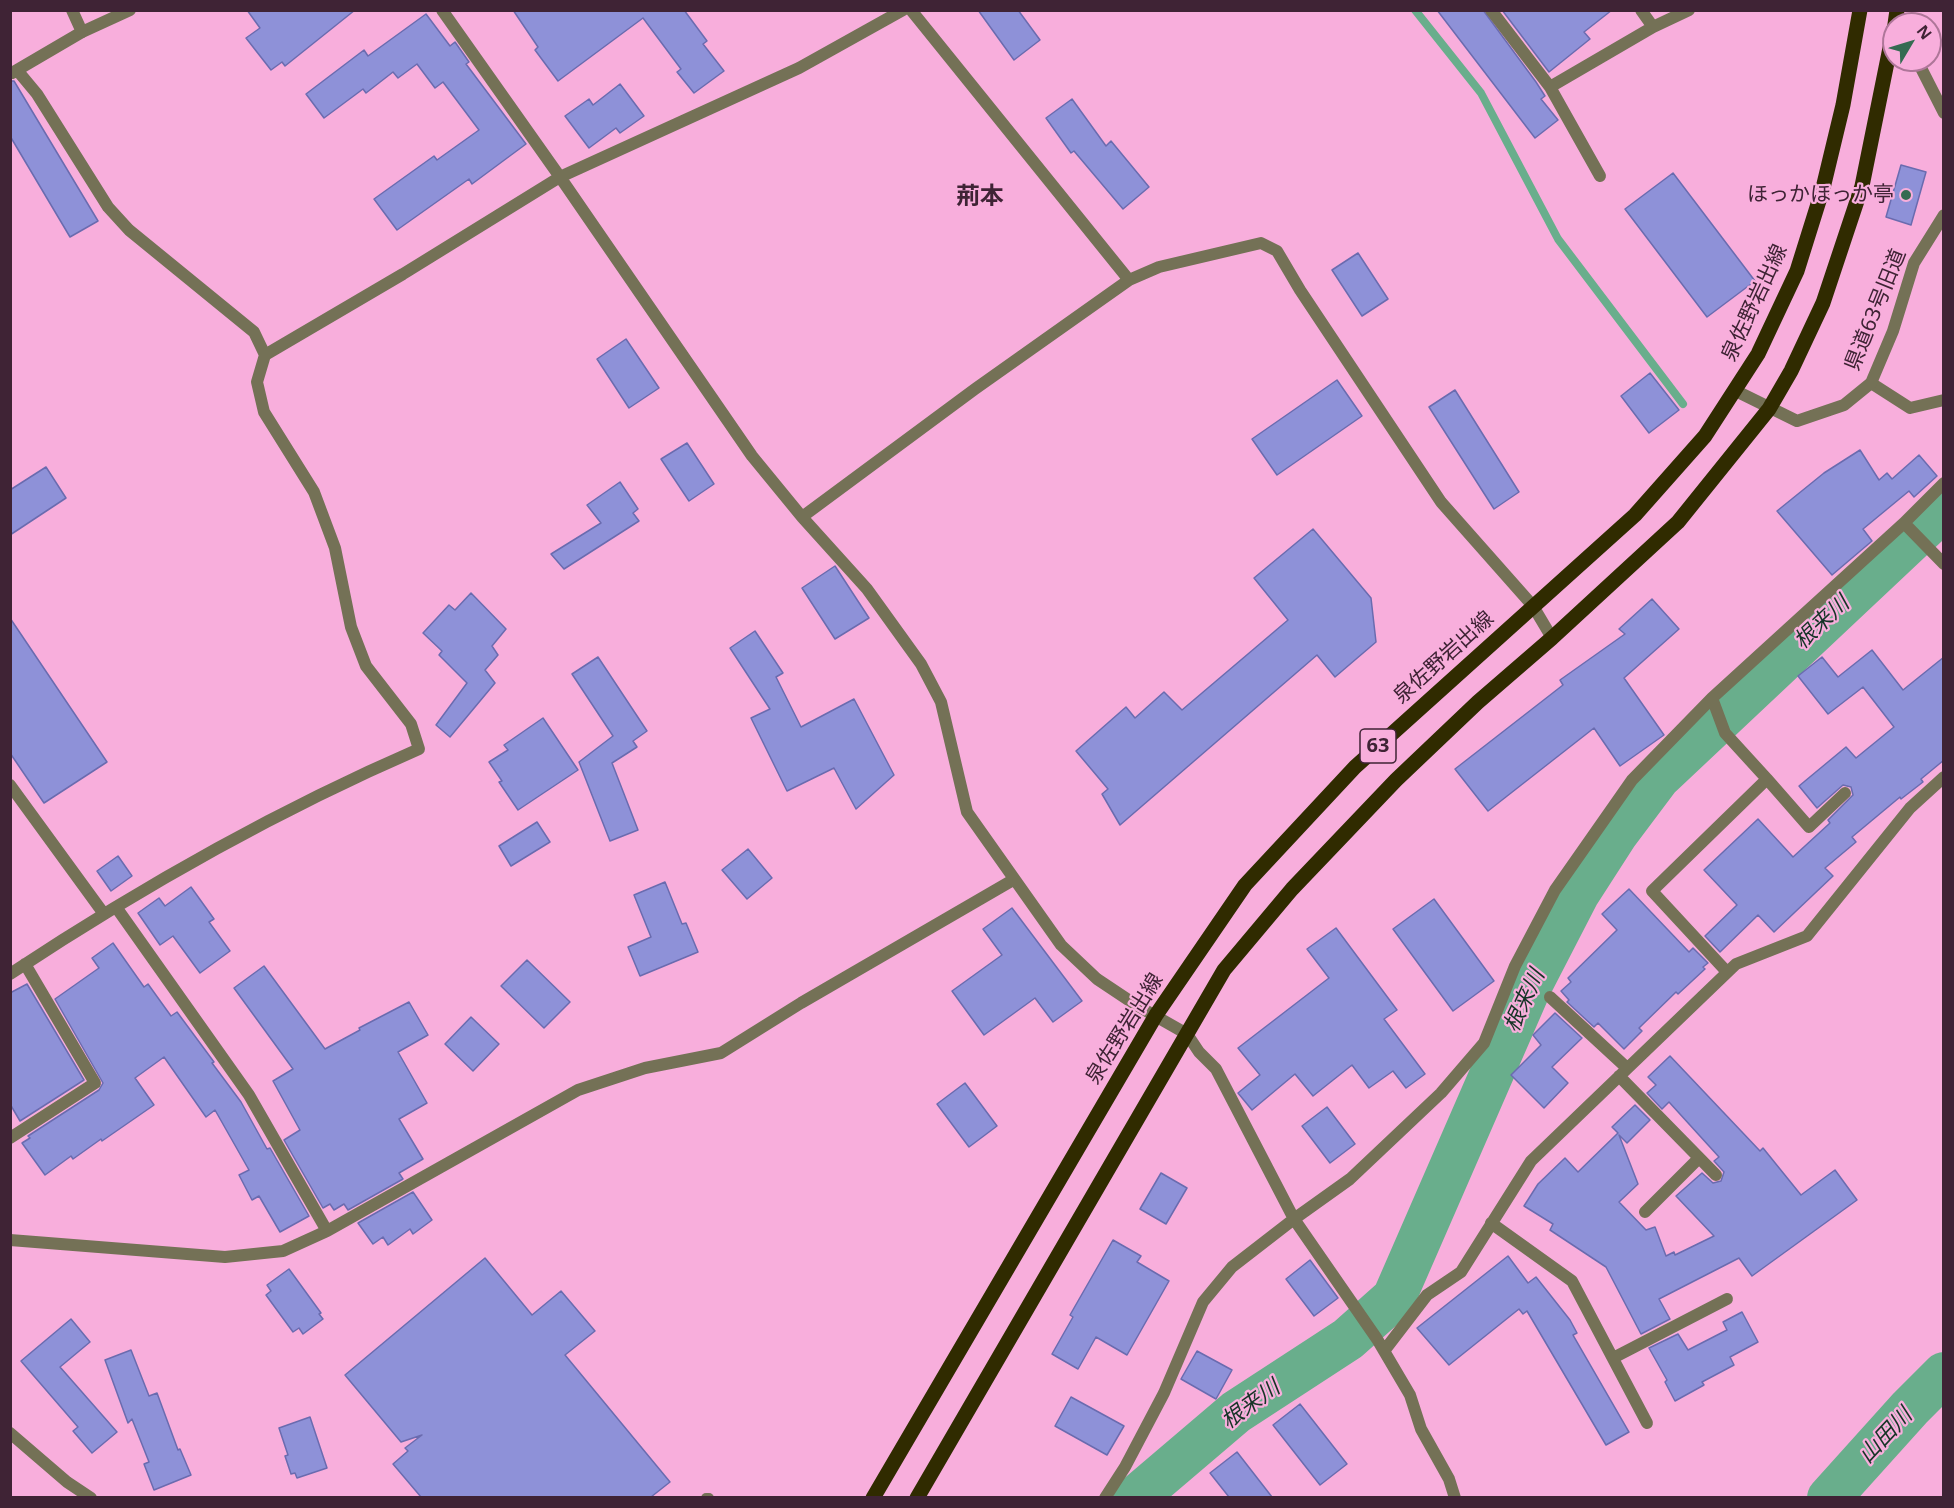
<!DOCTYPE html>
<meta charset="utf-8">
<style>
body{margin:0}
#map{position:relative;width:1954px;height:1508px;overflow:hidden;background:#f8aedc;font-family:"Noto Sans",sans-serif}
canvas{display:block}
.frame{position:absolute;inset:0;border:12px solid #3f2335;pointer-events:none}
.north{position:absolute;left:1882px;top:12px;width:60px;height:60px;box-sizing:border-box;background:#f8aedc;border:2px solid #ae7699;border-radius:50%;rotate:52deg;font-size:16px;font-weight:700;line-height:24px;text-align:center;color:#3f2335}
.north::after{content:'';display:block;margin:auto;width:21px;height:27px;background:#356b52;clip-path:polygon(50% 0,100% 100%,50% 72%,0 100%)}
</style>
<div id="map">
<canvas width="1954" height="1508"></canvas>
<div class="frame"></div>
<div class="north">N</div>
</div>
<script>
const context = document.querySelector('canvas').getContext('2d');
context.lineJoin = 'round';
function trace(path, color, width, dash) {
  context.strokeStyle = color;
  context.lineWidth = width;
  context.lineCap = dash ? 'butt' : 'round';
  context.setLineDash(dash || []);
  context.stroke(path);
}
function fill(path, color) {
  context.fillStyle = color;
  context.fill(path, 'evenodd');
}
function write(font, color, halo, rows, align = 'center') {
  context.font = font + ' "Noto Sans","Noto Sans JP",sans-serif';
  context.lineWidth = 4.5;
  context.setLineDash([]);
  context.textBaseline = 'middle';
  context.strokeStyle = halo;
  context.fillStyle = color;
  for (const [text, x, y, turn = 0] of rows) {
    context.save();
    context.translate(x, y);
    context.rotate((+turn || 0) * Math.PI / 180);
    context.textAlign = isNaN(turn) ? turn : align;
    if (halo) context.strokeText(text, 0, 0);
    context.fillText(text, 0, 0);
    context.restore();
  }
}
const stream = new Path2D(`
 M 1415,10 L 1481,93 L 1558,239 L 1683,404`);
const river = new Path2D(`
 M 1135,1498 L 1236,1412 L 1348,1339 L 1394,1298 L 1530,986 L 1578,893 L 1616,834 L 1658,778 L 1944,509
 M 1829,1498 L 1910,1408 L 1944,1374`);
const building = new Path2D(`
 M 247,10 L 355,10 L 285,66 L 282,62 L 271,70 L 246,38 L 260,28 Z
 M 513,10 L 684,10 L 707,41 L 703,44 L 724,71 L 694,93 L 677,72 L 681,69 L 643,18 L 558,81 L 535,50 L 538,47 Z
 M 978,10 L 1018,10 L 1040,40 L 1014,60 Z
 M 1437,10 L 1483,10 L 1536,82 L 1545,96 L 1541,99 L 1558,120 L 1535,138 Z
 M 1502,10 L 1612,10 L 1584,32 L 1590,39 L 1549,72 Z
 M 426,14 L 450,46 L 455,42 L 469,62 L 466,64 L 526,144 L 472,184 L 469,179 L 397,230 L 374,199 L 434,156 L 437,160 L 479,130 L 443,82 L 435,88 L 417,64 L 398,78 L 393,72 L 366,93 L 363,89 L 324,118 L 306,94 L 364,50 L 368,56 Z
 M 10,81 L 14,81 L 98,221 L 70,237 L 10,136 Z
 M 620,84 L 644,116 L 620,133 L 616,128 L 589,148 L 565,116 L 589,99 L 593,105 Z
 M 1072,99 L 1106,146 L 1111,141 L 1149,187 L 1123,209 L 1074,151 L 1071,153 L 1046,118 Z
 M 1901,165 L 1926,172 L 1911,225 L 1886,217 Z
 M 1673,173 L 1755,281 L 1707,317 L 1625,209 Z
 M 1358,253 L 1388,299 L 1362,316 L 1332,270 Z
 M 626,339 L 659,388 L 629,408 L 597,359 Z
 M 1650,373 L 1679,410 L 1649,433 L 1621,396 Z
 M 1337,380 L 1362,416 L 1277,475 L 1252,439 Z
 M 1455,390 L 1519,492 L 1494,509 L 1429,407 Z
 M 687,443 L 714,484 L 689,501 L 661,459 Z
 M 1860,450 L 1879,480 L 1887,473 L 1892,479 L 1919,455 L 1937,476 L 1914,497 L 1909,491 L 1863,529 L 1872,541 L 1832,575 L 1777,511 L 1824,473 Z
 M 46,467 L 66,498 L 10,535 L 10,490 Z
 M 620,482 L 638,509 L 633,513 L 639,521 L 564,569 L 551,554 L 601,523 L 587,505 Z
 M 1313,529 L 1371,598 L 1376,642 L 1335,677 L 1317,655 L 1120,825 L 1102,794 L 1108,789 L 1076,751 L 1126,707 L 1135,718 L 1164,692 L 1182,710 L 1288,620 L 1254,578 Z
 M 835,566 L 869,618 L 835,639 L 802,588 Z
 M 471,593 L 506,629 L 492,646 L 498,655 L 485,670 L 495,683 L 450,737 L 436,725 L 467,683 L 439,655 L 442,651 L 423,633 L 449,605 L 455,610 Z
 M 1652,599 L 1679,629 L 1624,678 L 1664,735 L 1620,766 L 1594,728 L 1488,811 L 1455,769 L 1563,685 L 1560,680 L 1625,634 L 1619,629 Z
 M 10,618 L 107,762 L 44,803 L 10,753 Z
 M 755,631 L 783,673 L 776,677 L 801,727 L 854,699 L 894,775 L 856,809 L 834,768 L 787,791 L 751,718 L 770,709 L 730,648 Z
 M 1872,650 L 1903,690 L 1944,657 L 1944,760 L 1921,779 L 1923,782 L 1901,799 L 1900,797 L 1852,837 L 1856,842 L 1825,868 L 1833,876 L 1774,932 L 1758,915 L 1720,952 L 1705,936 L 1737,905 L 1704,870 L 1758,819 L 1793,857 L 1830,823 L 1828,820 L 1853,795 L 1851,787 L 1843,785 L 1817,808 L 1799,786 L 1846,747 L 1856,758 L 1894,727 L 1863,687 L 1828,714 L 1798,676 L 1822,657 L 1838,677 Z
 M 598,657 L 647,731 L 633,741 L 637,747 L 612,763 L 638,830 L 610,841 L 579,762 L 613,736 L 572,674 Z
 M 543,718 L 578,770 L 518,810 L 499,782 L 502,781 L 489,762 L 508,750 L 504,745 Z
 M 537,822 L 550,842 L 511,866 L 499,846 Z
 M 748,849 L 772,878 L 747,899 L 722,870 Z
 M 118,856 L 132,876 L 111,891 L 97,871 Z
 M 665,882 L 682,924 L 686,923 L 698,952 L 640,976 L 628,947 L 651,937 L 634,895 Z
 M 191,887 L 214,919 L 209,922 L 230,951 L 200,973 L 173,936 L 160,945 L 138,913 L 159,898 L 165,906 Z
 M 1629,889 L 1689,952 L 1693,948 L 1708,963 L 1703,967 L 1705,969 L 1678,994 L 1676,992 L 1639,1028 L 1642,1031 L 1624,1049 L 1598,1023 L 1594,1027 L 1567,1002 L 1569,1000 L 1561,991 L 1571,982 L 1568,978 L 1617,930 L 1602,914 Z
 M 1434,899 L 1494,981 L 1453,1011 L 1393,929 Z
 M 1012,908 L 1082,1001 L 1053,1022 L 1035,998 L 984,1035 L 952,991 L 1002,955 L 983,929 Z
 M 1336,928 L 1397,1010 L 1384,1019 L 1425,1074 L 1406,1088 L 1393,1071 L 1369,1088 L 1352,1065 L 1313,1096 L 1295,1074 L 1252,1110 L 1238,1093 L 1260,1075 L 1238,1048 L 1329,978 L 1307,949 Z
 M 113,943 L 144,987 L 148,984 L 171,1016 L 177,1012 L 214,1062 L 212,1063 L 241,1102 L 267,1149 L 270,1148 L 309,1216 L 280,1232 L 259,1196 L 252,1200 L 239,1175 L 249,1170 L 215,1110 L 206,1117 L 164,1057 L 135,1078 L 154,1105 L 102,1141 L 101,1139 L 73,1159 L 71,1156 L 45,1175 L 22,1143 L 30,1138 L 28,1136 L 99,1090 L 103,1083 L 55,999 L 99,968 L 92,958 Z
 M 527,960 L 570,1002 L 544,1028 L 501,986 Z
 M 264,966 L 325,1049 L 360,1030 L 359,1028 L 409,1002 L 428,1035 L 398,1052 L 427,1103 L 399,1119 L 423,1159 L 399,1173 L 403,1179 L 348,1210 L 344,1204 L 334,1210 L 330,1204 L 323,1208 L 284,1140 L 300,1130 L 273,1081 L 293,1069 L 234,988 Z
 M 27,984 L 84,1080 L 20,1121 L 10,1104 L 10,993 Z
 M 1555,1013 L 1582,1038 L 1552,1067 L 1568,1083 L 1544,1108 L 1511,1075 L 1541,1045 L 1533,1035 Z
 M 471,1017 L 499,1044 L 473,1071 L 445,1044 Z
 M 1670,1056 L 1760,1151 L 1763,1148 L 1801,1195 L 1835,1170 L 1857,1200 L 1752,1276 L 1739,1258 L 1659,1299 L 1670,1319 L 1641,1334 L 1606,1267 L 1550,1230 L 1553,1224 L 1524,1206 L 1538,1184 L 1565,1158 L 1578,1172 L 1618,1133 L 1612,1127 L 1635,1105 L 1650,1120 L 1627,1143 L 1619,1135 L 1638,1184 L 1619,1202 L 1646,1230 L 1655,1227 L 1666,1256 L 1674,1252 L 1675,1255 L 1714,1236 L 1676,1196 L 1702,1173 L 1713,1183 L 1721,1181 L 1724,1172 L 1714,1161 L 1719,1157 L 1669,1102 L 1662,1109 L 1647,1093 L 1656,1085 L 1648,1077 Z
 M 965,1083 L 997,1126 L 969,1147 L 937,1104 Z
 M 1327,1107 L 1355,1144 L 1330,1163 L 1302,1126 Z
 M 1161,1173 L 1187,1188 L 1166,1224 L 1140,1209 Z
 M 413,1192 L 432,1220 L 413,1234 L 410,1229 L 388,1245 L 383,1237 L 373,1244 L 358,1223 Z
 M 1113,1240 L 1141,1256 L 1137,1262 L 1169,1281 L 1127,1355 L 1096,1337 L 1078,1369 L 1052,1354 L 1073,1317 L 1070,1315 Z
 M 1508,1256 L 1528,1283 L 1536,1277 L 1570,1320 L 1577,1333 L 1573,1335 L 1629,1432 L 1606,1445 L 1527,1311 L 1523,1314 L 1519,1309 L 1449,1365 L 1417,1328 Z
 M 485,1258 L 532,1315 L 561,1291 L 595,1331 L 565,1355 L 670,1482 L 651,1497 L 421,1497 L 393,1464 L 408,1451 L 405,1448 L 422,1435 L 401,1442 L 345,1375 Z
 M 1310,1260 L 1338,1298 L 1314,1316 L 1286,1279 Z
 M 289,1269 L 321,1313 L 319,1314 L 323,1319 L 303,1334 L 299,1328 L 293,1332 L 266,1295 L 271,1291 L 267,1285 Z
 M 1742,1312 L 1758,1342 L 1730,1357 L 1734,1365 L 1702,1382 L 1704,1385 L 1675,1401 L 1665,1382 L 1667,1380 L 1649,1348 L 1678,1334 L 1688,1350 L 1727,1330 L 1723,1322 Z
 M 71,1319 L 90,1342 L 60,1367 L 117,1432 L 92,1453 L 73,1431 L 78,1427 L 21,1361 Z
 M 131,1350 L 149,1396 L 157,1393 L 178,1450 L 180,1449 L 191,1475 L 154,1490 L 144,1464 L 149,1462 L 132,1419 L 128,1423 L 105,1360 Z
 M 1197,1351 L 1232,1370 L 1216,1399 L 1181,1379 Z
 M 1071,1397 L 1124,1426 L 1107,1455 L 1055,1426 Z
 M 1300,1404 L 1347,1464 L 1320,1485 L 1273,1425 Z
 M 310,1417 L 327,1468 L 297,1478 L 295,1473 L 291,1474 L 285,1456 L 288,1455 L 279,1428 Z
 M 1237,1452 L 1272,1497 L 1229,1497 L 1210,1473 Z`);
const service = new Path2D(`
 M 706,1498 L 709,1498`);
const minor = new Path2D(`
 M 442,10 L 560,177 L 752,456 L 802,517 L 867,589 L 921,664 L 941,702 L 967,812 L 1061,945 L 1097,979 L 1136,1005 L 1187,1034 L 1199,1052 L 1216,1069 L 1294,1219 L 1377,1339 L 1410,1395 L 1421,1429 L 1449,1479 L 1455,1498
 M 911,10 L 1129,280
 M 1491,10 L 1550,87 L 1653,27 L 1689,10
 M 1641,10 L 1653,27
 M 1902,60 L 1920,66 L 1944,113
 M 12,73 L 82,32 L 130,10
 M 1550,87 L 1600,176
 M 265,355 L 403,274 L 560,177 L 799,68 L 903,10
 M 1871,383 L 1910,408 L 1944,400
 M 1944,483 L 1904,523 L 1944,564
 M 802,517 L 975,389 L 1129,280 L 1159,267 L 1261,243 L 1277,251 L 1300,290 L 1441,502 L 1533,606 L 1552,638
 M 1712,698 L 1725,733 L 1767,779
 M 10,785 L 104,914
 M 116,907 L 249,1095 L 327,1231
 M 1727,972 L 1652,891 L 1767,779 L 1809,827 L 1845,793
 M 10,974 C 140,888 276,811 419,749 L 411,724 L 366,666 L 351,627 L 335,548 L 314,492 L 264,412 L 257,382 L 265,355 L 254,332 L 129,230 L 108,207 L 37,94 L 17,70
 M 1550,997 L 1627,1068
 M 1619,1076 L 1716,1175
 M 10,1138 L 95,1083 L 25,964
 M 1645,1212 L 1699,1158
 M 1491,1223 L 1572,1281 L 1647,1423
 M 10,1240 L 225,1257 L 283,1251 L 327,1231 L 578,1090 L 645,1068 L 721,1053 L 801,1003 L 1013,880
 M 1384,1351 L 1427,1295 L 1461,1272 L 1531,1161 L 1736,964 L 1807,936 L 1910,808 L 1944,777
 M 1613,1358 L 1727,1299
 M 10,1433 L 67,1482 L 91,1498
 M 1105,1498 L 1125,1467 L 1164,1393 L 1203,1302 L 1232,1267 L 1294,1219 L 1350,1179 L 1441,1093 L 1484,1043 L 1515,966 L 1555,890 L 1632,780 L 1712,698 L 1904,523`);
const tertiary = new Path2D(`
 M 72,10 L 82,32
 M 1734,390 L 1797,421 L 1844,405 L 1871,383 L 1893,331 L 1914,263 L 1944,215`);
const primary = new Path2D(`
 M 1895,24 L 1897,10
 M 873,1498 L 1156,1015 L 1245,885 L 1355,767 L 1635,515 L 1705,436 L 1758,354 L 1797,271 L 1823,188 L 1843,105 L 1860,10
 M 917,1498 L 1224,970 L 1292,889 L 1396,780 L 1478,702 L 1552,638 L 1678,522 L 1769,409 L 1791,371 L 1823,303 L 1862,186 L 1894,28`);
const markers = [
 [1906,195,6,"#356b52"]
];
const shields = [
 [1378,746,36]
];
const shieldNames = [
 ["63",1378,746]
];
const poiNames = [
 ["ほっかほっか亭",1894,195]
];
const streetNames = [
 ["泉佐野岩出線",1755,303,-65],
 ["県道63号旧道",1876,310,-68],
 ["泉佐野岩出線",1444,658,-42],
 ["泉佐野岩出線",1125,1029,-58]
];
const waterNames = [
 ["根来川",1822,623,-43],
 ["根来川",1525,1001,-65],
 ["根来川",1251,1405,-36],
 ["山田川",1886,1436,-47]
];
const quarterNames = [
 ["荊本",980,197]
];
trace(stream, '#69ae8c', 8);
trace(river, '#69ae8c', 44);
fill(building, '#8e91d8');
trace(building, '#6a6baf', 1.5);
trace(service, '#747156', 10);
trace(minor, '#747156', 12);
trace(tertiary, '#747156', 12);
trace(primary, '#302b00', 15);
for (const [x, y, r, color] of markers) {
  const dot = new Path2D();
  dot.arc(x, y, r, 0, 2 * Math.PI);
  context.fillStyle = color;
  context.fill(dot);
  trace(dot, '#f8aedc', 2);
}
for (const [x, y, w] of shields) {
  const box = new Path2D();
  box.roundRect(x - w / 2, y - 17, w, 34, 4.5);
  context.fillStyle = '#f8aedc';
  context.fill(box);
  trace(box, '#3f2335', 1.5);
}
write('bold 20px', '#3f2335', null, shieldNames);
write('21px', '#3f2335', '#f8aedc', poiNames, 'right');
write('21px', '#3f2335', '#f8aedc', streetNames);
write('italic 22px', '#153426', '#f8aedc', waterNames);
write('bold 24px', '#3f2335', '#f8aedc', quarterNames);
</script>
